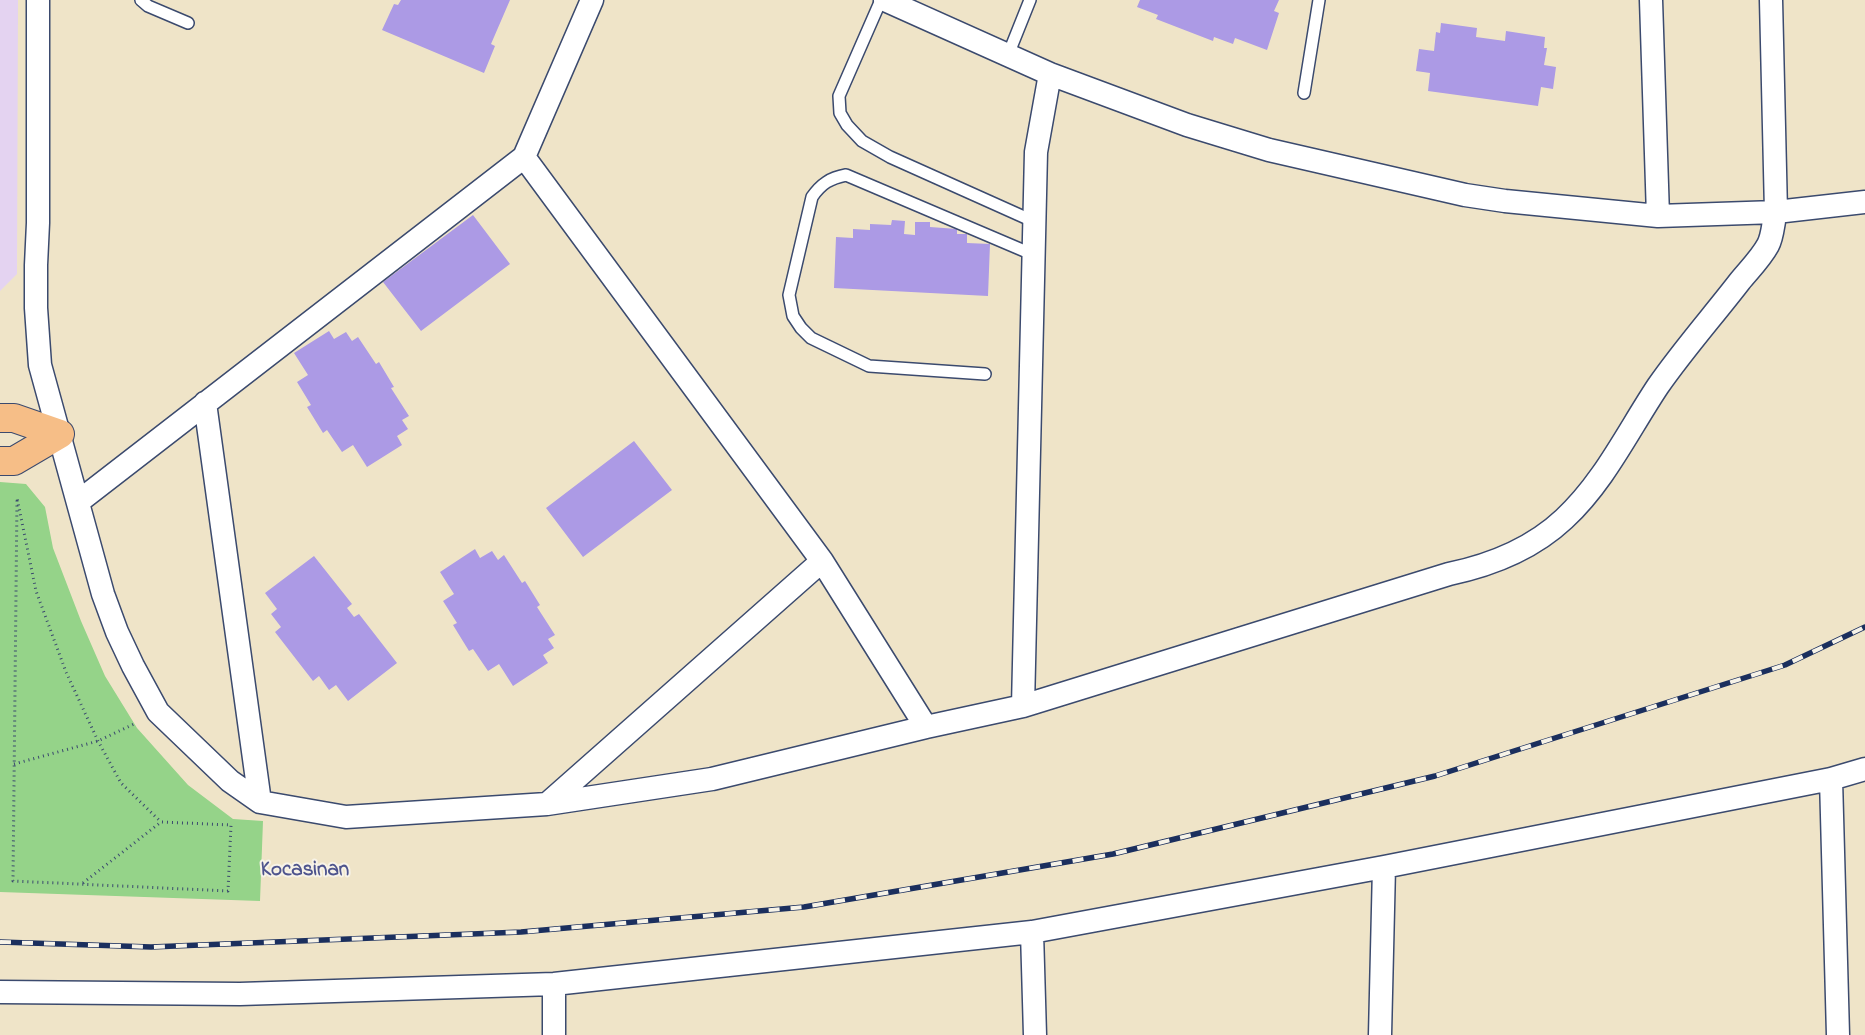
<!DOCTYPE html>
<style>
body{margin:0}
canvas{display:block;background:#efe4c8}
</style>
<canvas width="1865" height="1035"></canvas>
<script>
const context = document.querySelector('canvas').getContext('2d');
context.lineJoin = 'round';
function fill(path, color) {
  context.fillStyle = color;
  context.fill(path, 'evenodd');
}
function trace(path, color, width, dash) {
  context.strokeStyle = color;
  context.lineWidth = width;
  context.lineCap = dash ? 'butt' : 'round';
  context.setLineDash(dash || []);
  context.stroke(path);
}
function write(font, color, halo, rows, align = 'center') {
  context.font = font + ' "Indie Flower",sans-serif';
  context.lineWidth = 4;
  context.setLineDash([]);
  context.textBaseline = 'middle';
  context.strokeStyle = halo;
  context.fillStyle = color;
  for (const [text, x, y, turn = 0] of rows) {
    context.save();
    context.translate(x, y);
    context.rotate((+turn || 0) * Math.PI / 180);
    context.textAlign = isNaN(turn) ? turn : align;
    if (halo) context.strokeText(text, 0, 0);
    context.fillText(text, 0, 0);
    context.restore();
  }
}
const built = new Path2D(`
 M 0,0 L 18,0 L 17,274 L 0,291 Z`);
const green = new Path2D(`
 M 0,482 L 26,484 L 45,507 L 53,548 L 81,621 L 105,676 L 137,728 L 188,785 L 233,819 L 263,821 L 260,901 L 0,892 Z`);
const building = new Path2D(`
 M 401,0 L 510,0 L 491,44 L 495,46 L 484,73 L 382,30 L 394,4 L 398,5 Z
 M 1140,0 L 1279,0 L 1274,11 L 1279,13 L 1267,50 L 1235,38 L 1233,44 L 1214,37 L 1213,41 L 1156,19 L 1158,15 L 1137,7 Z
 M 1441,23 L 1477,28 L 1476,37 L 1505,41 L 1506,31 L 1545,37 L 1544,48 L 1547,48 L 1544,65 L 1556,67 L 1553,89 L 1541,87 L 1538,106 L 1428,91 L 1430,73 L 1416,71 L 1419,49 L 1434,51 L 1436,32 L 1440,33 Z
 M 473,215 L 510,264 L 421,331 L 383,282 Z
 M 892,220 L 905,221 L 904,234 L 915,235 L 915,222 L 930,222 L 930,227 L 957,229 L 957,234 L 967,234 L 967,243 L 990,244 L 988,296 L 834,288 L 836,237 L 853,238 L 853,229 L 870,230 L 870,224 L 891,225 Z
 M 329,331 L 334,339 L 346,332 L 352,341 L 358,337 L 376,364 L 379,362 L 394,387 L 391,388 L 409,416 L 402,420 L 408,429 L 397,436 L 402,445 L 367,467 L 353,445 L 342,452 L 327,430 L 323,433 L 307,407 L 311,405 L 297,382 L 308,375 L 294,353 Z
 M 634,441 L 672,490 L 583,557 L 546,508 Z
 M 475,549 L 480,558 L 492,551 L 498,560 L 504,555 L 522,583 L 525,581 L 540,605 L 537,607 L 555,635 L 548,639 L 554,648 L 543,655 L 548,663 L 513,686 L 499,664 L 488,671 L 473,649 L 469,651 L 453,625 L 457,623 L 443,601 L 454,594 L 440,572 Z
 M 314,556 L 352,604 L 347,608 L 354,617 L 359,614 L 397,663 L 348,701 L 336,685 L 329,690 L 319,676 L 313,681 L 275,632 L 281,627 L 271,614 L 277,609 L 265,593 Z`);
const path = new Path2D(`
 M 14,764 L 98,741 L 134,724
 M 83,883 L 161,822 L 231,825 L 228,891 L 13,881 L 17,498 L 36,591 L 66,672 L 98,741 L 121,783 L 161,822`);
const lane = new Path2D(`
 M 141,0 L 148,6 L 188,23
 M 881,0 L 839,96 L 840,113 L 847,125 L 862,141 L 890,157 L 1035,222
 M 1008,55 L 1030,0
 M 1304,93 L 1319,0
 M 985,374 L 869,366 L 811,338 L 801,328 L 793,316 L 789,295 L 812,197 C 821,184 830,178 846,175 L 1034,255`);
const street = new Path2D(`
 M 38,0 L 38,223 L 36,265 L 36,308 L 40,365 L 103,594 L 117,632 L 133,666 L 158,712 L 230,781 L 260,802 L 346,817 L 547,804 L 712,779 L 926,727 L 1023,706 L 1449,574 C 1492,565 1532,549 1564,519 C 1604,482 1628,431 1658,386 C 1683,350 1713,316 1740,281 C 1749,270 1761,258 1768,245 C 1773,236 1773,222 1776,212 L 1771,0
 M 885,0 L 1050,74 L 1187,125 L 1269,150 L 1465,195 L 1505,201 L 1658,216 L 1776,212 L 1865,202
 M 1651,0 L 1658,216
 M 524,157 L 822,561 L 926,727
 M 205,403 L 260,802
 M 78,502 L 524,157 L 592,0
 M 1023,706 L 1036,152 L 1050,74
 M 1831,779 L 1838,1035
 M 547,804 L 822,561
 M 1032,932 L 1035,1035
 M 554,984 L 554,1035
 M 0,992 L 240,994 L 554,984 L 1032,932 L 1384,867 L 1831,779 L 1865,769
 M 1380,1035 L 1384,867`);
const highway = new Path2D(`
 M 0,418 L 14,418 L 60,434 L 14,461 L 0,461`);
const rail = new Path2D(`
 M 0,942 L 151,947 L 521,932 L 804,907 L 1113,854 L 1435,776 L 1785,665 L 1865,627`);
const districtNames = [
 ["Kocasinan",305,872]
];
fill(built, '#e4d3f1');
fill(green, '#95d389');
fill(building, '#ac9ae5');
trace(lane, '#3b4a6e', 14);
trace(street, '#3b4a6e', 25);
trace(highway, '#3b4a6e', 30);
trace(path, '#3b4a6e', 3, [1, 4]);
trace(lane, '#fff', 11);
trace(street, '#fff', 22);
trace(highway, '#f6be87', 28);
trace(rail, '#1b2f5e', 5.5);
trace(rail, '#f7f3e8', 4, [11]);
write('bold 21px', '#4e548d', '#f7f3e8', districtNames);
</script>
